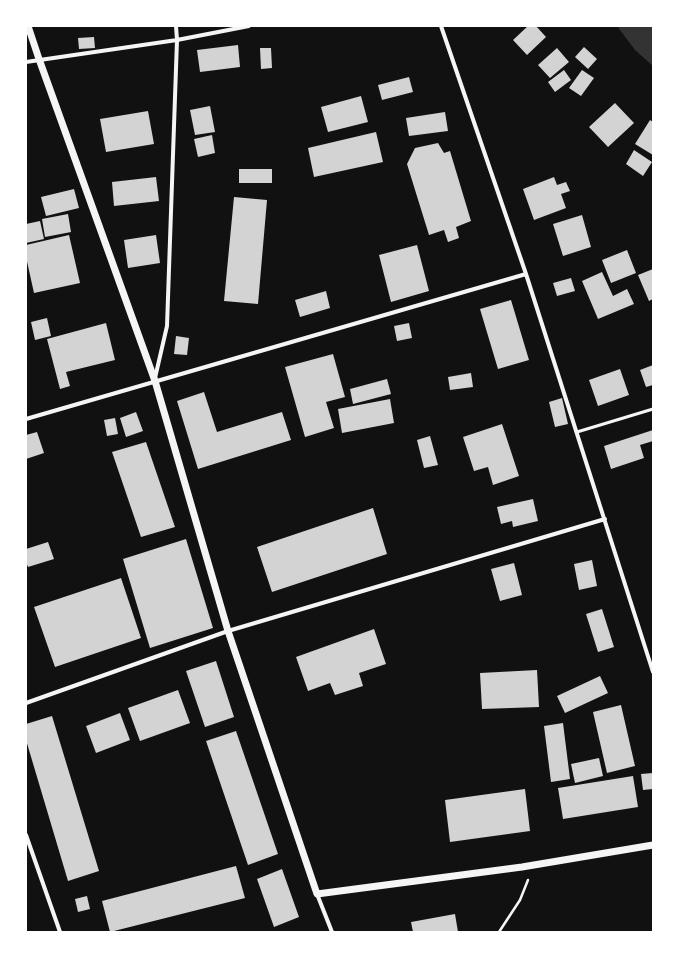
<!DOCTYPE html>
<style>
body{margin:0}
#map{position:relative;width:679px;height:958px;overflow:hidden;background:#111;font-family:"Titillium Web",sans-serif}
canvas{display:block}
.frame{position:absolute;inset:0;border:27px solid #fff;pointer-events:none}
</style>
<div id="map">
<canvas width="679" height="958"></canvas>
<div class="frame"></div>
</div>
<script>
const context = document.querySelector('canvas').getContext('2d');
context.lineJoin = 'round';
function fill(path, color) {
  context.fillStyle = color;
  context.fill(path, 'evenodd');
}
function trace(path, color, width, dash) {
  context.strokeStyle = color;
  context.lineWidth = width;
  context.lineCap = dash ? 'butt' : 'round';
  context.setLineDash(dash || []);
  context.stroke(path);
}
const water = new Path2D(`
 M 617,26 L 653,26 L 653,66 L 635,50 Z`);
const building = new Path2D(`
 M 528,26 L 536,26 L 546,37 L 527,55 L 513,40 Z
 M 94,37 L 95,48 L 79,49 L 78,38 Z
 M 238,45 L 240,67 L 200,72 L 197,50 Z
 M 584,47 L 597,59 L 588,69 L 575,57 Z
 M 260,48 L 271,48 L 272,68 L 261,69 Z
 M 557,48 L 569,62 L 550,78 L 538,65 Z
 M 564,70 L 571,80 L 555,92 L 548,82 Z
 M 582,70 L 594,78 L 581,96 L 569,88 Z
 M 409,77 L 413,92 L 382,100 L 378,85 Z
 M 361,96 L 368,122 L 328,132 L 321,107 Z
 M 615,103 L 634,123 L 608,147 L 589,127 Z
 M 210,106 L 215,132 L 195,135 L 190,110 Z
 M 148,111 L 154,144 L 106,152 L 100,119 Z
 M 445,112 L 448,131 L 409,136 L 406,118 Z
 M 650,120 L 653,122 L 653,155 L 635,144 Z
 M 376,132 L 383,162 L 314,177 L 308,148 Z
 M 212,135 L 215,153 L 198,157 L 194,139 Z
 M 438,143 L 444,153 L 450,151 L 471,221 L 456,227 L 459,238 L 448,242 L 444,230 L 429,235 L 407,164 L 415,148 Z
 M 634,150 L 652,162 L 643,176 L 626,164 Z
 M 239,169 L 272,169 L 272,183 L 239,183 Z
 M 156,177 L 159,201 L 114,206 L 112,182 Z
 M 554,177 L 557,185 L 566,182 L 570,191 L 561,194 L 566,208 L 534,220 L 523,189 Z
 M 74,189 L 79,208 L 46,216 L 41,197 Z
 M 234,197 L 267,200 L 258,304 L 224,301 Z
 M 68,214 L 71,232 L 45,237 L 42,219 Z
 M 582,215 L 591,247 L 563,256 L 553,224 Z
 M 40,221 L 44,239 L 26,243 L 26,224 Z
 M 69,235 L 80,283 L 34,293 L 26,257 L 26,245 Z
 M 156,235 L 160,263 L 128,268 L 124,240 Z
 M 417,245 L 429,291 L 391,302 L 379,255 Z
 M 627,250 L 636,273 L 611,283 L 602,260 Z
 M 653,269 L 653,299 L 649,301 L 638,275 Z
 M 602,272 L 613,296 L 627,289 L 634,304 L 598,319 L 582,281 Z
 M 571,278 L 575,291 L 557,296 L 553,283 Z
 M 326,291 L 330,308 L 300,317 L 295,300 Z
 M 511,300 L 529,360 L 498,369 L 480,309 Z
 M 47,318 L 51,336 L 35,340 L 31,322 Z
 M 106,323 L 115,360 L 66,372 L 70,386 L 60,389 L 47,339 Z
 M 409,323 L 412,338 L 397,341 L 394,326 Z
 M 176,336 L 189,338 L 187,355 L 174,354 Z
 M 333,354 L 345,397 L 326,402 L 334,428 L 305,437 L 285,367 Z
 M 653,365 L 653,385 L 646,387 L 640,370 Z
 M 620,369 L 629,395 L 598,406 L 589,380 Z
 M 471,373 L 473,387 L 450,390 L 448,377 Z
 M 387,379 L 391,394 L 353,404 L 350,389 Z
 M 204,392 L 217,432 L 282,412 L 291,440 L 198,469 L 177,401 Z
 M 562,398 L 568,424 L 555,427 L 549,402 Z
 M 390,399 L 394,423 L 342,433 L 338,409 Z
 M 136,412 L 143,431 L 126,437 L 120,418 Z
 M 115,418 L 118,434 L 107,436 L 104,420 Z
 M 502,424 L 519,476 L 493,485 L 488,467 L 474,471 L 463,437 Z
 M 653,430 L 653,441 L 640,445 L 644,458 L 611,469 L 604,446 Z
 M 37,432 L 44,453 L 26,459 L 26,435 Z
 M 430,436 L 438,465 L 424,468 L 417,440 Z
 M 146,442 L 175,527 L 141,537 L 112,452 Z
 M 533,499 L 538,521 L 513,527 L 512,521 L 501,524 L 497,507 Z
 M 373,508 L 387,554 L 272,592 L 257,547 Z
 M 186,539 L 213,628 L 150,648 L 123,559 Z
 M 48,542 L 54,559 L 28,567 L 26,562 L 26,549 Z
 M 592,560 L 597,586 L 579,590 L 574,564 Z
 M 514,563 L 522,595 L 500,601 L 491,569 Z
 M 121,578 L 141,638 L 55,667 L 34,607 Z
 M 602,609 L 614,647 L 598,652 L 586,614 Z
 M 374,629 L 386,664 L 359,673 L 363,686 L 335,695 L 330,683 L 308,691 L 296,657 Z
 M 216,661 L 234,717 L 205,727 L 186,671 Z
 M 537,670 L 539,707 L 482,709 L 480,673 Z
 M 600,676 L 608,693 L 565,713 L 557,696 Z
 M 178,690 L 190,723 L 140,741 L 128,708 Z
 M 621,705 L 635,766 L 607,773 L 593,712 Z
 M 120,713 L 130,740 L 96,753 L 86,726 Z
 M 52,716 L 99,871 L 68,881 L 26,740 L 26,724 Z
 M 563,723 L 570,779 L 551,782 L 544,726 Z
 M 236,731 L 278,854 L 248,865 L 206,741 Z
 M 599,758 L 603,776 L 575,783 L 571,764 Z
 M 653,773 L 653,789 L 643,790 L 641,774 Z
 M 633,776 L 638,807 L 563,819 L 558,788 Z
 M 525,789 L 530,831 L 450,842 L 445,800 Z
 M 236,866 L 245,898 L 110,932 L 102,901 Z
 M 282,869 L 299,917 L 274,927 L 257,879 Z
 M 87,896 L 90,909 L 78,912 L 75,899 Z
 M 455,914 L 458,932 L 413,932 L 411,922 Z`);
const path = new Path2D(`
 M 499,932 L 520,900 L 528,880`);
const service = new Path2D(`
 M 577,432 L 653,409`);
const minor = new Path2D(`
 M 441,26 L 526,274 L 653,672
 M 26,62 L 177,40 L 249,26
 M 155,378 L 167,326 L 177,40 L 176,26
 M 26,419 L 526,274
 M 26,703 L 228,631 L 605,519
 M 26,835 L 60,932
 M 317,894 L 332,932`);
const tertiary = new Path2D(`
 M 28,26 L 39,59 L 155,381 L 228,631 L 317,894 L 522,867 L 653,845`);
fill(water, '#333');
fill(building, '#d3d3d3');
trace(path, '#f5f5f5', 2.5);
trace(service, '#f5f5f5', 3);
trace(minor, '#f5f5f5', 4);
trace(tertiary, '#f5f5f5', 7);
</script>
